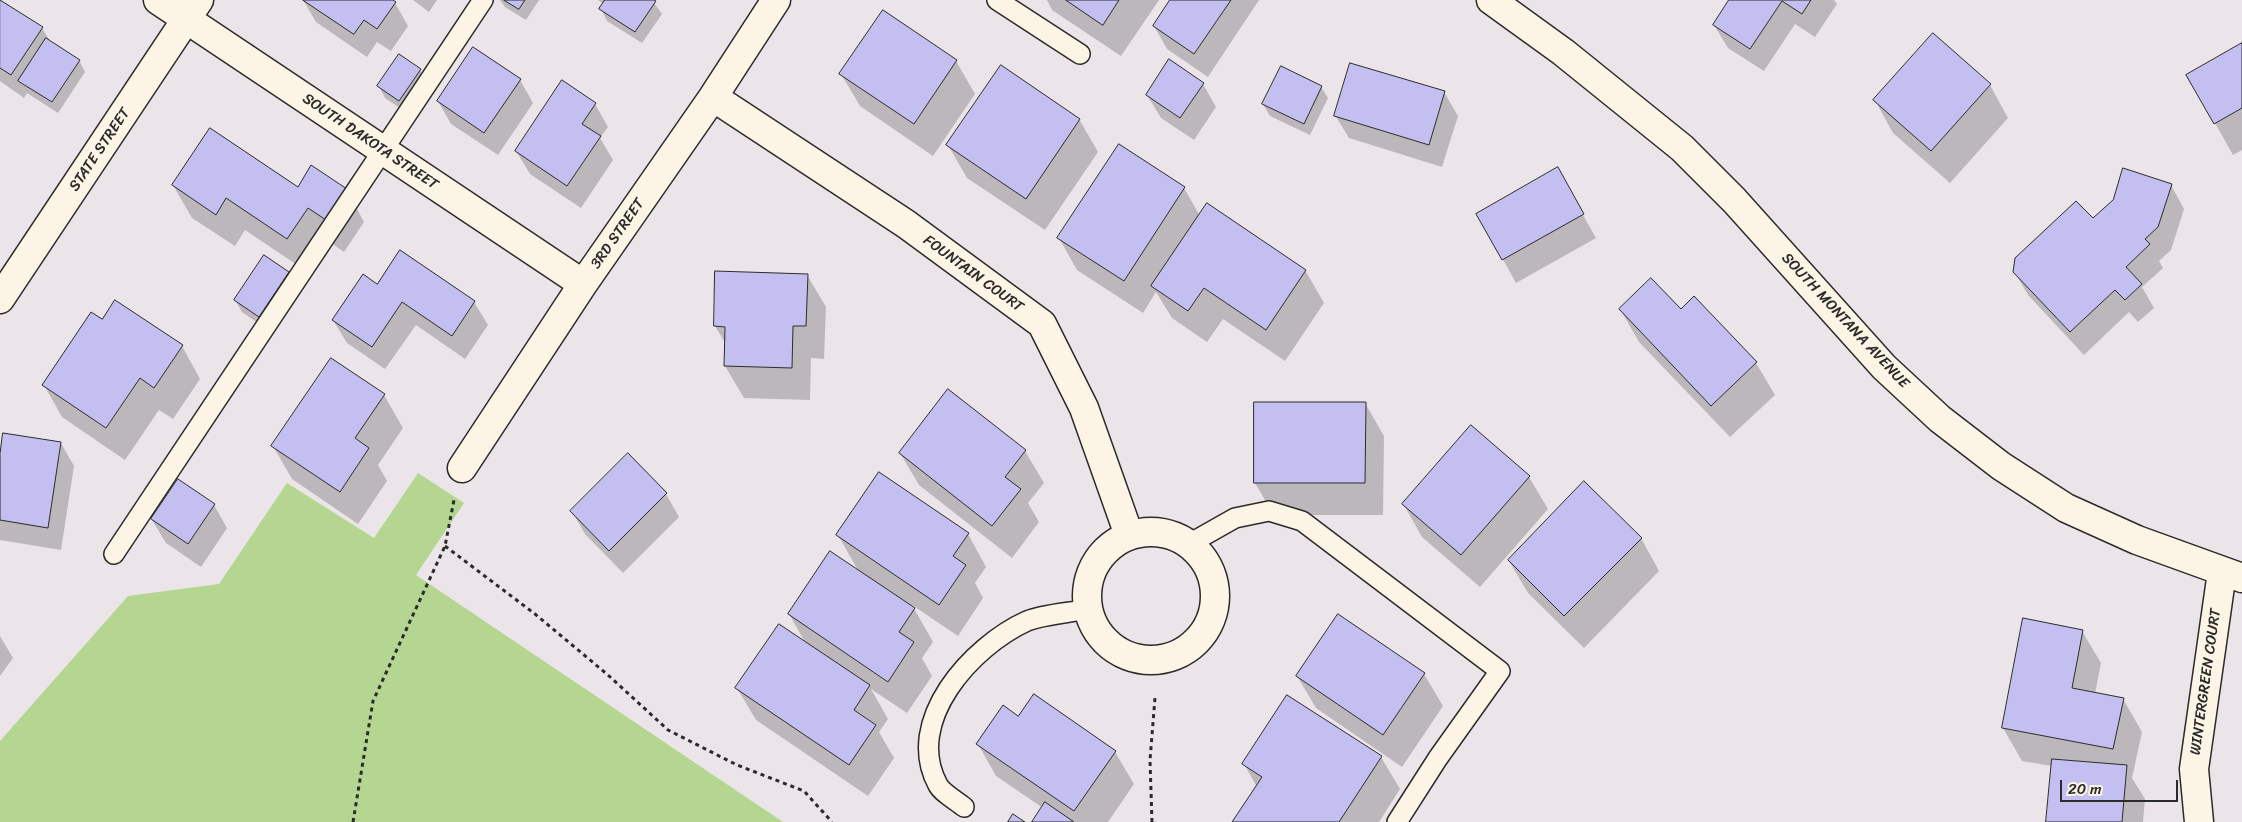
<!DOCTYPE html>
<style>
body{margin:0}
#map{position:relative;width:2242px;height:822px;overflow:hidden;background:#ebe5e9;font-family:Sriracha,sans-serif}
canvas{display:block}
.scale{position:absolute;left:2060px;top:780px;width:118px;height:22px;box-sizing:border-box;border:2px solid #2b2b2b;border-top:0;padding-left:6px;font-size:15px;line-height:18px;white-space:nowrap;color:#2b2b2b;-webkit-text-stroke:4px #fcf5e5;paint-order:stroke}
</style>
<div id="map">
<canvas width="2242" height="822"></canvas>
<div class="scale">20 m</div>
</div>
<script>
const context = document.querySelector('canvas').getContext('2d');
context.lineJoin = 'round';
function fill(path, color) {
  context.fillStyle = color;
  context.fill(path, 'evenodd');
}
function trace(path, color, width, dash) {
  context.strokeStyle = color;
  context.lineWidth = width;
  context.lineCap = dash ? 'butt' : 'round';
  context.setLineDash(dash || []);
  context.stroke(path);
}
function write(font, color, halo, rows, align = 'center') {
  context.font = font + ' Sriracha,sans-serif';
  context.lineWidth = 4;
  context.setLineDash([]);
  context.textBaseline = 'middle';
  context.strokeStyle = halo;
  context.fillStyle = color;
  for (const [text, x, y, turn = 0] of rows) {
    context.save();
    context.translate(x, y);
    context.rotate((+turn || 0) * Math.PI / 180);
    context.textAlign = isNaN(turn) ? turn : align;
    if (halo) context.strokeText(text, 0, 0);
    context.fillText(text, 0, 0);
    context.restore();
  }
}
const green = new Path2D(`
 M 418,473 L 464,503 L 416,575 L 783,822 L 0,822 L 0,741 L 128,596 L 219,584 L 287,483 L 374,538 Z`);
const shadow = new Path2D(`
 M 0,0 L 42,28 L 50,41 L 79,60 L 85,72 L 58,113 L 27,93 L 24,98 L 0,81 Z
 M 303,0 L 391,0 L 395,3 L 408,26 L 391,51 L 377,42 L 367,57 L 316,22 Z
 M 413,0 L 437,0 L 429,12 Z
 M 500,0 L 539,0 L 526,20 L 505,7 Z
 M 598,0 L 652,0 L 662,14 L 642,43 L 607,21 L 601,9 L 604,4 Z
 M 1047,0 L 1159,0 L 1121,56 L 1052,10 Z
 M 1172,0 L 1259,0 L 1208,77 L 1167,49 L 1154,26 Z
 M 1731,0 L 1834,0 L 1837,4 L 1815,37 L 1795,24 L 1764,71 L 1728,48 L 1714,25 Z
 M 883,12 L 956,61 L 975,94 L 933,156 L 860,106 L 841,74 Z
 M 2242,44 L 2242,150 L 2233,155 L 2188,75 Z
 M 420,70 L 427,82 L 406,112 L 385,98 L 379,86 Z
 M 520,80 L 533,103 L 498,155 L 451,124 L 438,101 Z
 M 1203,84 L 1216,107 L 1194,140 L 1161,118 L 1147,95 Z
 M 1990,85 L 2008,118 L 1950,183 L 1893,133 L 1875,100 Z
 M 1321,87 L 1328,98 L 1310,135 L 1270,116 L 1263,104 Z
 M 1444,92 L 1458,116 L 1442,167 L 1349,138 L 1335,115 Z
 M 595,104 L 608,127 L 600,138 L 613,160 L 581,208 L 530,174 L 516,151 Z
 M 1079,119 L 1098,152 L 1045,230 L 967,178 L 948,145 Z
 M 1557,169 L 1596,238 L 1516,283 L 1478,214 Z
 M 173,185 L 346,189 L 364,222 L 344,252 L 327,240 L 306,271 L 245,230 L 235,246 L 192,218 Z
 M 2171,185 L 2184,209 L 2171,250 L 2159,261 L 2163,268 L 2142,287 L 2154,308 L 2138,322 L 2129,312 L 2084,355 L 2028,295 L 2014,271 Z
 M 1184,188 L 1200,216 L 1305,270 L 1324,303 L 1285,361 L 1223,319 L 1207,342 L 1172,318 L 1156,292 L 1143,313 L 1077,270 L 1059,238 Z
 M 400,252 L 474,302 L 488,325 L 465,359 L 416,325 L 385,369 L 347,343 L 333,320 L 377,286 Z
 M 288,273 L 295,284 L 265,328 L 242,312 L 235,300 Z
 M 807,275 L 826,307 L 824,359 L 811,358 L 810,400 L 744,398 L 725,366 L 726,344 L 715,326 Z
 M 1620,309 L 1681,311 L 1756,363 L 1775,395 L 1730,437 L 1639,342 Z
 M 103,321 L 182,346 L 200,379 L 173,419 L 159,410 L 125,460 L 62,417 L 44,385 Z
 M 384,395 L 403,428 L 378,465 L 387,481 L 358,524 L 292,479 L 273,446 Z
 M 1365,403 L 1384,436 L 1383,515 L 1274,515 L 1255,483 Z
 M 61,443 L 74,466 L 61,550 L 0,540 L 0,461 Z
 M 1025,451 L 1044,483 L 1028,503 L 1039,522 L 1012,558 L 919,485 L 900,453 Z
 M 1529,477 L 1548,509 L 1480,587 L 1422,537 L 1404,505 Z
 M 666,494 L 679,517 L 623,573 L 585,534 L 572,511 Z
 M 214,505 L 227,528 L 201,567 L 166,543 L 152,520 Z
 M 968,534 L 986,567 L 975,583 L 983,598 L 958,636 L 912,605 L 933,642 L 922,658 L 932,676 L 907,713 L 871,689 L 888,719 L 879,732 L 894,758 L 868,796 L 756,720 L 737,688 L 806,644 L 789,614 L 859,572 L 838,535 Z
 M 1641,538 L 1659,571 L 1584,648 L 1528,593 L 1509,561 Z
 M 2082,631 L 2101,663 L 2095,694 L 2123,699 L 2142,732 L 2132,778 L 2145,799 L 2143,822 L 2048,822 L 2052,766 L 2022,761 L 2003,728 Z
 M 0,636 L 13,658 L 0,676 Z
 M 1424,674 L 1443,706 L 1402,767 L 1316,708 L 1297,676 Z
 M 1019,718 L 1115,752 L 1134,784 L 1108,822 L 1034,822 L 1043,808 L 996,776 L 978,744 Z
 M 1381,757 L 1400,789 L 1379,822 L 1234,822 L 1257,787 L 1244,764 Z`);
const building = new Path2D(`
 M 0,0 L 43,27 L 11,75 L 0,68 Z
 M 303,0 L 393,0 L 396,2 L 377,29 L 364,20 L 354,34 Z
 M 504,0 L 525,0 L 519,9 Z
 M 605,0 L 654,0 L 656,1 L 635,32 L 599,9 Z
 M 1066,0 L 1119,0 L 1103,25 Z
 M 1170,0 L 1231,0 L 1194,54 L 1153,26 Z
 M 1729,0 L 1811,0 L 1802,14 L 1782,1 L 1750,49 L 1713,25 Z
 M 883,10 L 957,60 L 914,124 L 839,74 Z
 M 1933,33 L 1991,84 L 1931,151 L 1873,100 Z
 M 46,38 L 80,60 L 52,102 L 18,81 Z
 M 2242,43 L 2242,108 L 2214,124 L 2186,75 Z
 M 473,47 L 521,79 L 484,133 L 437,101 Z
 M 399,54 L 421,69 L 399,101 L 377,86 Z
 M 1169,59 L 1204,83 L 1180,118 L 1146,95 Z
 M 1350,63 L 1445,91 L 1429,145 L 1334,116 Z
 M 1001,65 L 1080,119 L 1026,199 L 946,145 Z
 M 1281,66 L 1322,86 L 1304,124 L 1262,104 Z
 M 562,80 L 596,103 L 582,124 L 601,136 L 567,186 L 515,151 Z
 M 210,128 L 298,187 L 311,165 L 347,189 L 326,220 L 308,208 L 287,239 L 226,198 L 216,215 L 172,185 Z
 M 1119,144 L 1185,187 L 1124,281 L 1057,238 Z
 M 1558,167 L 1584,214 L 1502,260 L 1476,214 Z
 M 2123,168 L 2172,184 L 2158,227 L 2145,239 L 2150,244 L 2126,267 L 2142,284 L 2125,300 L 2115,290 L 2070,332 L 2013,272 L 2015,258 L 2076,201 L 2093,218 L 2113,200 Z
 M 1207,203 L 1306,270 L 1266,330 L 1204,288 L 1188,311 L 1151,286 Z
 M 400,250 L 475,301 L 452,336 L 402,302 L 372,347 L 332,320 L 363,274 L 377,284 Z
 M 264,255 L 289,272 L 259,317 L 234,300 Z
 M 715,271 L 808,274 L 806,326 L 793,326 L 792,368 L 724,366 L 725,327 L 714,326 Z
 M 1651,278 L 1681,309 L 1694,296 L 1757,362 L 1711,406 L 1619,309 Z
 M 115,300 L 183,345 L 154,388 L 140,378 L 106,428 L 42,385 L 91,312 L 102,319 Z
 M 331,358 L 385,394 L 355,438 L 369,448 L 340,492 L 271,446 Z
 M 948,389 L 1026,450 L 1005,477 L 1021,489 L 992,526 L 899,453 Z
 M 1254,402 L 1366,402 L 1365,483 L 1254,483 Z
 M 1471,425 L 1530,476 L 1461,555 L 1402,504 Z
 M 3,433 L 61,442 L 48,528 L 0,520 L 0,454 Z
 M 628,453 L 667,493 L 609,551 L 570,511 Z
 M 879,472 L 969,533 L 953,556 L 966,565 L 939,605 L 836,535 Z
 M 178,479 L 215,504 L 188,544 L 151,519 Z
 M 1584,481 L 1642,538 L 1564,616 L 1508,560 Z
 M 830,551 L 915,608 L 899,632 L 914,642 L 888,682 L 788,614 Z
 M 1338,614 L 1425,673 L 1383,735 L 1296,676 Z
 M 2023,618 L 2083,630 L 2072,688 L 2124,698 L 2113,749 L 2002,728 Z
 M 779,624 L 870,685 L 854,710 L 876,725 L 849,765 L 735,688 Z
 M 1034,694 L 1116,751 L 1074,811 L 976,744 L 1003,705 L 1018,716 Z
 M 1287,695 L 1382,756 L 1339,822 L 1232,822 L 1262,777 L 1242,764 Z
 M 2052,759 L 2127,765 L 2122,822 L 2046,822 Z
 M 1045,802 L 1074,822 L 1032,822 Z
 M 1013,814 L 1025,822 L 1008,822 Z`);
const path = new Path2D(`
 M 445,546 L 535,614 L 608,675 L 668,730 L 737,765 L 804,791 L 832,822
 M 353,822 L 373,701 L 445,546 L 454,500
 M 1152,822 L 1150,760 L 1155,698`);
const service = new Path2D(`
 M 997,0 L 1080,54
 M 1189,544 L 1235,518 L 1269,511 L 1302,521 L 1500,671 L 1438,758 L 1397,822
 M 114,554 L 483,0
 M 964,807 C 957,801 942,793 938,785 C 903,721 972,646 1027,621 C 1045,614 1069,613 1088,609`);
const minor = new Path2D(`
 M 158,0 L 583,284
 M 1491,0 L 1563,52 L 1682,148 L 1734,200 L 1884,367 L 1940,419 L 2001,466 L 2066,508 L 2137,540 L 2242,578
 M 713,97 L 906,224 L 1042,324 L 1084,408 L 1129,535
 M 0,299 L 199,0
 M 462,468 L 583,284 L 713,97 L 776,0
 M1087 596a64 64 0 1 1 128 0a64 64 0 1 1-128 0Z
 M 2199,822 L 2194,769 L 2222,572`);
const streetNames = [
 ["SOUTH DAKOTA STREET",370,142,34],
 ["STATE STREET",100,150,-56],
 ["3RD STREET",618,234,-55],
 ["FOUNTAIN COURT",973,274,36],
 ["SOUTH MONTANA AVENUE",1845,321,47],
 ["WINTERGREEN COURT",2206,682,-82]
];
fill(green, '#b4d690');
fill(shadow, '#0003');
fill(building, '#c4bff1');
trace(building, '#2b2b2b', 1);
trace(service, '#2b2b2b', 22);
trace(minor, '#2b2b2b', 31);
trace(path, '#2b2b2b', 3, [4, 4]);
trace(service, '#fcf5e5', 19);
trace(minor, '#fcf5e5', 28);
write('15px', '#2b2b2b', '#fcf5e5', streetNames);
</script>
